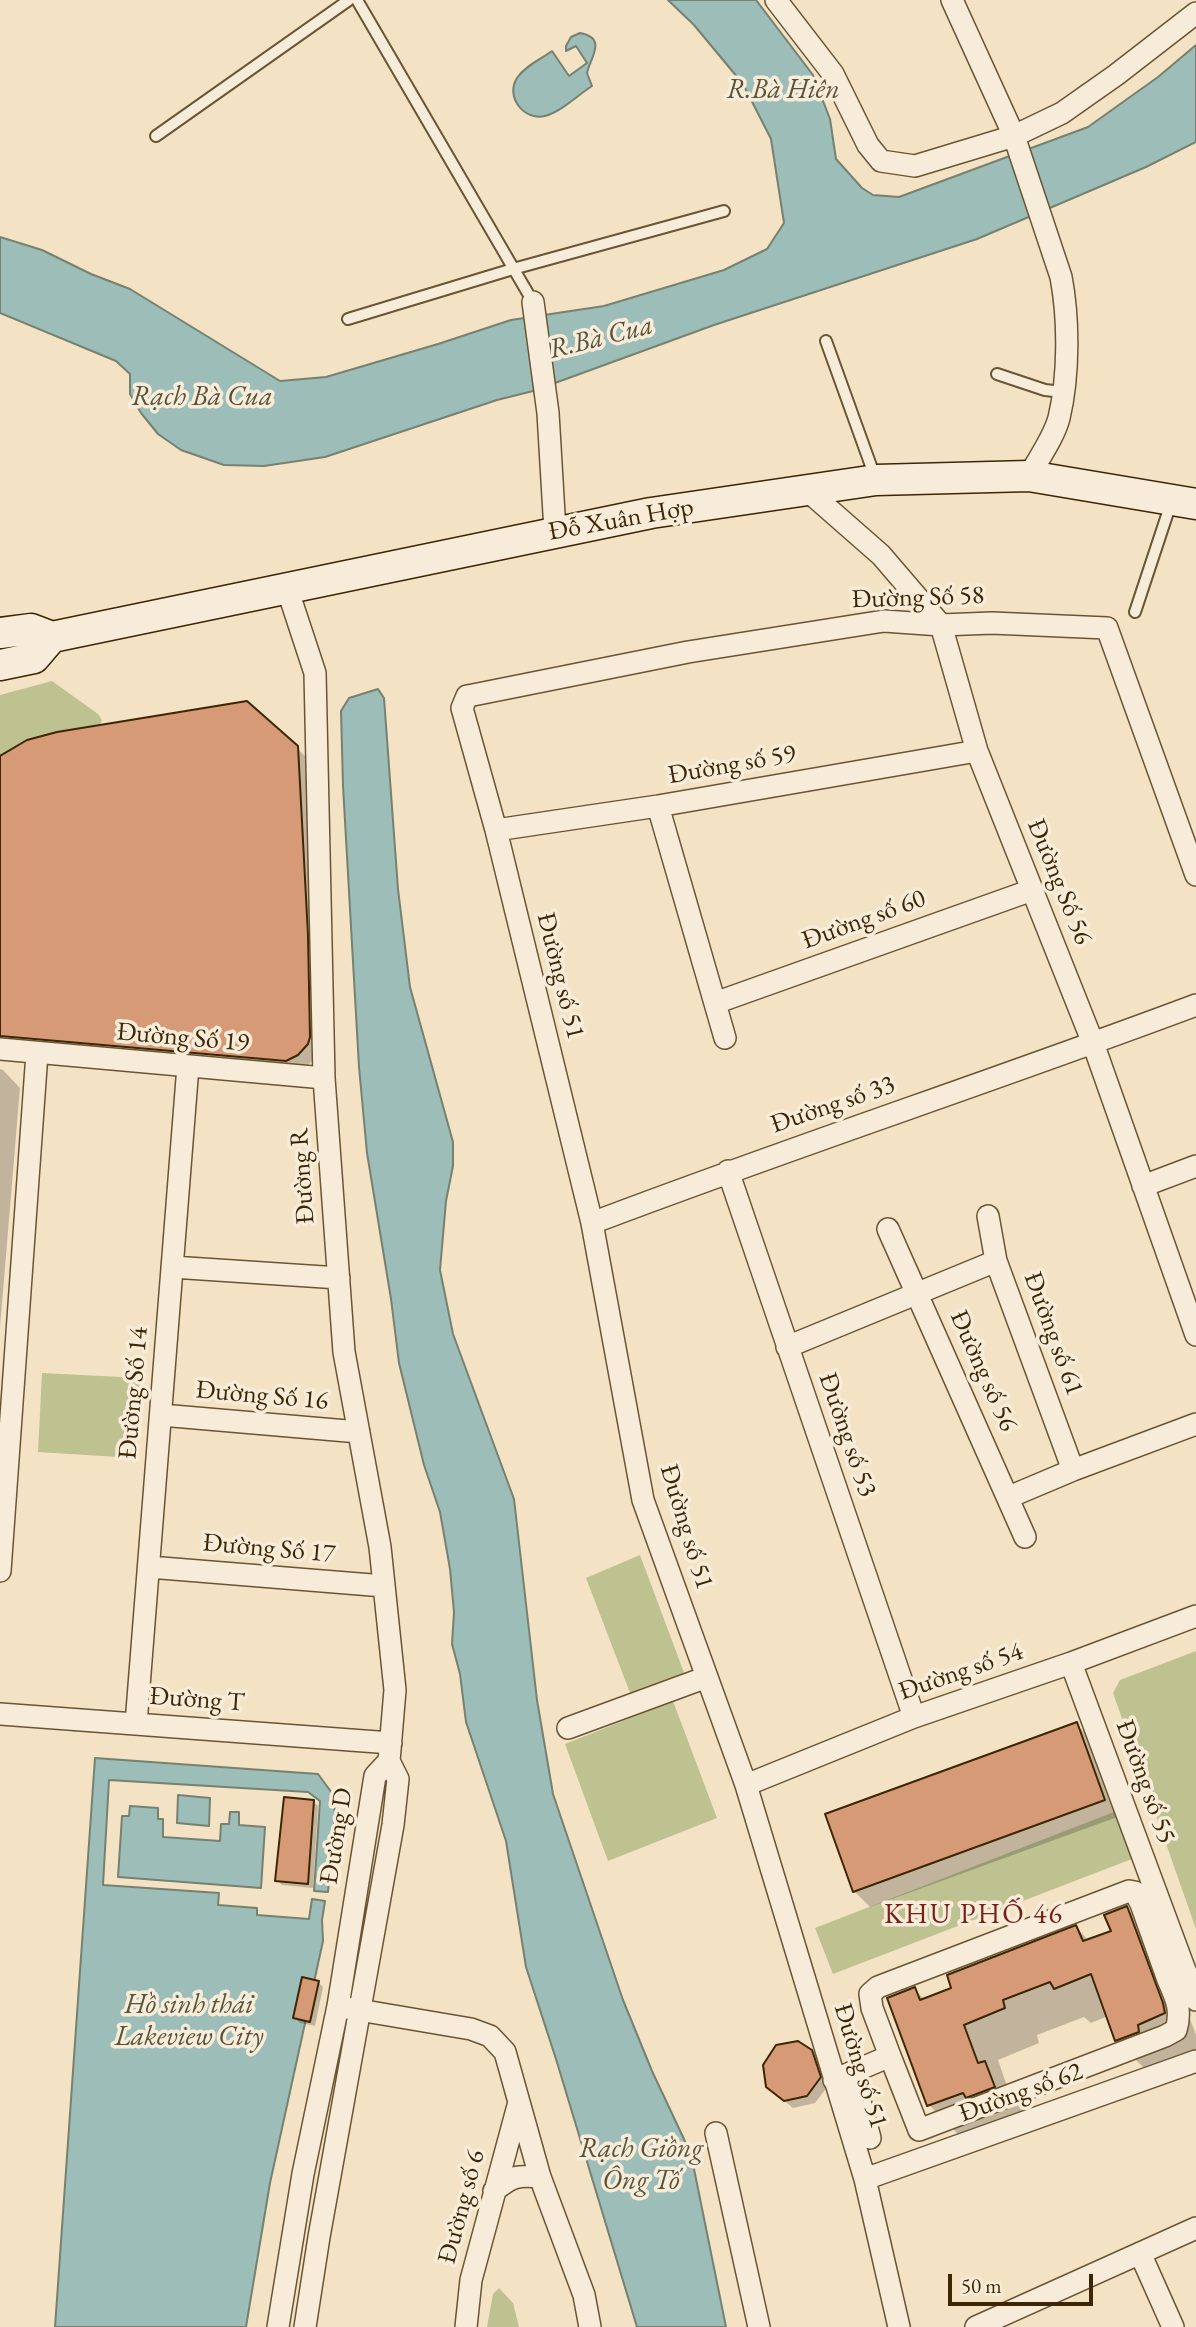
<!DOCTYPE html>
<meta charset="utf-8">
<style>
body{margin:0}
#map{position:relative;width:1196px;height:2327px;overflow:hidden;background:#f3e2c4;font-family:"EB Garamond",serif}
canvas{display:block}
.scale{position:absolute;left:948px;top:2274px;width:145px;height:32px;box-sizing:border-box;border:4px solid #3c2603;border-top:0;padding-left:9px;font-size:21px;line-height:24px;white-space:nowrap;color:#3c2603;-webkit-text-stroke:5px #f7ecd9;paint-order:stroke}
</style>
<div id="map">
<canvas width="1196" height="2327"></canvas>
<div class="scale">50 m</div>
</div>
<script>
const context = document.querySelector('canvas').getContext('2d');
context.lineJoin = 'round';
function fill(path, color) {
  context.fillStyle = color;
  context.fill(path, 'evenodd');
}
function trace(path, color, width, dash) {
  context.strokeStyle = color;
  context.lineWidth = width;
  context.lineCap = dash ? 'butt' : 'round';
  context.setLineDash(dash || []);
  context.stroke(path);
}
function write(font, color, halo, rows, align = 'center') {
  context.font = font + ' "EB Garamond",serif';
  context.lineWidth = 7;
  context.setLineDash([]);
  context.textBaseline = 'middle';
  context.strokeStyle = halo;
  context.fillStyle = color;
  for (const [text, x, y, turn = 0] of rows) {
    context.save();
    context.translate(x, y);
    context.rotate((+turn || 0) * Math.PI / 180);
    context.textAlign = isNaN(turn) ? turn : align;
    if (halo) context.strokeText(text, 0, 0);
    context.fillText(text, 0, 0);
    context.restore();
  }
}
const green = new Path2D(`
 M 52,681 L 98,714 L 102,720 L 100,725 L 57,732 L 25,741 L 0,756 L 0,695 Z
 M 42,1373 L 140,1378 L 135,1458 L 38,1452 Z
 M 640,1555 L 686,1678 L 632,1698 L 586,1578 Z
 M 1196,1651 L 1196,1929 L 1113,1693 L 1120,1680 Z
 M 673,1701 L 717,1818 L 608,1861 L 565,1744 Z
 M 1119,1810 L 1137,1857 L 833,1974 L 815,1928 Z
 M 499,2288 L 513,2303 L 519,2327 L 487,2327 L 493,2294 Z`);
const water = new Path2D(`
 M 668,0 L 756,0 L 813,75 L 830,119 L 836,159 L 862,188 L 873,195 L 899,197 L 1088,127 L 1158,77 L 1196,45 L 1196,142 L 1146,167 L 977,239 L 714,325 L 533,391 L 497,400 L 325,457 L 264,466 L 224,465 L 181,450 L 158,434 L 141,413 L 130,394 L 130,374 L 116,361 L 0,313 L 0,237 L 42,250 L 91,274 L 130,289 L 280,381 L 326,377 L 438,344 L 511,320 L 604,306 L 724,270 L 767,249 L 784,223 L 771,139 L 743,84 L 694,25 Z
 M 580,33 C 608,38 590,58 587,73 L 592,86 C 578,95 561,112 545,116 C 524,121 505,97 517,78 C 525,66 541,59 552,51 L 569,76 L 587,63 L 576,46 L 566,51 L 566,46 L 571,37 Z
 M 378,689 L 384,698 L 398,889 L 410,987 L 453,1142 L 453,1166 L 446,1201 L 440,1270 L 453,1334 L 514,1499 L 537,1700 L 553,1794 L 623,2000 L 652,2071 L 691,2154 L 726,2327 L 637,2327 L 556,2059 L 526,1967 L 506,1841 L 466,1722 L 460,1674 L 452,1644 L 454,1612 L 450,1569 L 440,1512 L 424,1465 L 399,1363 L 391,1299 L 367,1153 L 359,1067 L 343,786 L 341,711 L 349,698 Z
 M 95,1758 L 318,1774 L 332,1793 L 335,1812 L 328,1892 L 314,1891 L 320,1801 L 308,1792 L 109,1780 L 103,1885 L 219,1893 L 218,1905 L 257,1908 L 257,1915 L 309,1919 L 312,1899 L 325,1901 L 322,1920 L 323,1941 L 270,2183 L 246,2327 L 55,2327 Z
 M 178,1795 L 210,1798 L 209,1826 L 177,1823 Z
 M 130,1806 L 158,1808 L 158,1819 L 163,1819 L 163,1837 L 220,1841 L 221,1824 L 229,1824 L 230,1812 L 239,1812 L 239,1825 L 265,1827 L 261,1888 L 118,1877 L 122,1816 L 129,1816 Z`);
const shadow = new Path2D(`
 M 297,748 L 308,759 L 318,1055 L 308,1065 L 298,1071 L 0,1048 L 0,758 Z
 M 0,1069 L 3,1070 L 20,1088 L 0,1327 Z
 M 1076,1724 L 1092,1740 L 1120,1816 L 870,1907 L 854,1891 Z
 M 313,1801 L 318,1806 L 313,1888 L 282,1885 L 277,1880 Z
 M 1127,1908 L 1162,1943 L 1196,2035 L 1196,2050 L 1172,2060 L 1151,2075 L 1116,2040 L 1108,2016 L 1091,2023 L 1084,2017 L 1037,2035 L 1039,2043 L 998,2060 L 1007,2086 L 1019,2098 L 1029,2122 L 964,2140 L 929,2105 L 914,1989 L 925,2000 L 954,1989 L 1076,1927 L 1089,1941 L 1113,1932 Z
 M 318,1982 L 323,1987 L 315,2026 L 300,2023 L 295,2018 Z
 M 811,2052 L 820,2060 L 828,2086 L 815,2103 L 793,2108 L 776,2094 Z`);
const building = new Path2D(`
 M 247,701 L 298,746 L 308,935 L 310,1037 L 308,1044 L 298,1055 L 286,1061 L 0,1036 L 0,756 L 27,740 L 57,732 Z
 M 1077,1722 L 1105,1800 L 853,1892 L 825,1814 Z
 M 284,1797 L 314,1800 L 308,1884 L 275,1881 Z
 M 1127,1906 L 1163,2003 L 1165,2013 L 1138,2025 L 1139,2032 L 1115,2041 L 1091,1974 L 1054,1989 L 1050,1982 L 1003,2000 L 1005,2008 L 964,2025 L 978,2063 L 985,2061 L 995,2087 L 966,2098 L 963,2093 L 927,2106 L 887,1998 L 915,1987 L 920,2000 L 951,1988 L 947,1975 L 1076,1925 L 1083,1941 L 1111,1931 L 1104,1915 Z
 M 302,1977 L 319,1981 L 310,2022 L 293,2018 Z
 M 798,2041 L 812,2050 L 821,2077 L 807,2096 L 784,2101 L 766,2087 L 763,2065 L 776,2045 Z`);
const service = new Path2D(`
 M 357,0 L 533,302
 M 156,136 L 349,0
 M 348,319 L 513,269 L 724,211
 M 826,341 L 875,477
 M 997,374 L 1045,390 L 1063,392
 M 1135,612 L 1171,503`);
const minor = new Path2D(`
 M 776,0 L 833,74 L 868,145 L 881,161 L 915,166 L 1014,136 L 1062,113 L 1116,75 L 1196,13
 M 952,0 L 1014,136 L 1061,277 C 1069,319 1069,376 1059,418 C 1054,437 1039,458 1029,476
 M 533,302 L 548,413 L 555,531
 M 808,491 L 881,555 L 941,625 L 977,751 L 1093,1043 L 1196,1335
 M 287,588 L 315,673 L 324,1078 L 344,1352 L 380,1547 L 395,1690 L 389,1761 L 398,1779 L 393,1825 L 319,2237 L 305,2327
 M 658,806 L 725,1038
 M 496,830 L 658,806 L 977,751
 M 715,1003 L 1032,890
 M 0,1049 L 324,1078
 M 728,1171 L 914,1717
 M 1143,1186 L 1196,1166
 M 988,1216 L 996,1261 L 1073,1470
 M 592,1223 C 792,1147 996,1080 1196,1005
 M 888,1229 L 1025,1537
 M 172,1267 L 339,1278
 M 787,1347 L 996,1261
 M 161,1415 L 359,1432
 M 1009,1497 L 1073,1470 L 1196,1424
 M 149,1567 L 384,1586
 M 0,1571 L 37,1053
 M 1071,1663 L 1196,2000
 M 0,1714 L 391,1743
 M 136,1724 L 188,1066
 M 568,1728 L 707,1677
 M 746,1785 L 914,1717 L 1071,1663 L 1196,1616
 M 347,2008 L 471,2029 L 490,2036 L 505,2052 L 540,2177 L 584,2295 L 590,2327
 M 890,2056 L 919,2130 L 1165,2036 L 1176,2030 C 1182,2010 1176,1998 1168,1980
 M 852,2072 L 870,2138
 M 834,2080 L 890,2056 L 872,2008 L 870,1994 L 878,1987 L 1129,1891 L 1135,1892 L 1141,1904 L 1168,1980 L 1186,1972
 M 716,2133 L 759,2327
 M 865,2179 L 1196,2061
 M 494,2191 C 512,2176 517,2175 540,2177
 M 1140,2253 L 1173,2327
 M 278,2327 L 303,2174 L 338,2006 L 375,1776 L 389,1761
 M 466,2327 L 471,2280 L 519,2102
 M 899,2327 L 865,2179 L 746,1785 L 643,1500 L 592,1223 L 496,830 L 462,708 L 467,696 L 473,695 L 688,652 L 884,621 L 941,625 L 992,623 L 1107,628 L 1196,875
 M 976,2327 L 1196,2228`);
const secondary = new Path2D(`
 M 0,633 L 31,629 L 52,637 L 651,513 L 876,480 L 1029,476 L 1196,504
 M 0,665 L 34,658 L 52,637`);
const streetNames = [
 ["Đỗ Xuân Hợp",621,520,-10],
 ["Đường Số 58",918,598,-2],
 ["Đường số 59",732,765,-10],
 ["Đường Số 56",1059,882,68],
 ["Đường số 60",864,920,-20],
 ["Đường số 51",560,976,76],
 ["Đường Số 19",183,1038,5],
 ["Đường số 33",833,1105,-19],
 ["Đường R",303,1176,-94],
 ["Đường số 61",1053,1334,70],
 ["Đường số 56",983,1371,66],
 ["Đường Số 14",134,1393,-85],
 ["Đường Số 16",262,1396,5],
 ["Đường số 53",847,1435,71],
 ["Đường số 51",686,1527,73],
 ["Đường Số 17",269,1549,5],
 ["Đường số 54",961,1672,-19],
 ["Đường T",197,1700,4],
 ["Đường số 55",1145,1782,70],
 ["Đường D",337,1836,-81],
 ["Đường số 51",860,2066,73],
 ["Đường số 62",1021,2093,-20],
 ["Đường số 6",462,2207,-75]
];
const waterNames = [
 ["R.Bà Hiên",783,90],
 ["R.Bà Cua",601,338,-14],
 ["Rạch Bà Cua",202,397],
 ["Hồ sinh thái",189,2005],
 ["Lakeview City",189,2037],
 ["Rạch Giồng",641,2149],
 ["Ông Tố",641,2181]
];
const neighbourhoodNames = [
 ["KHU PHỐ 46",974,1915]
];
fill(green, '#bec291');
fill(water, '#9cbdb8');
trace(water, '#768170', 2);
fill(shadow, '#0003');
fill(building, '#d69a76');
trace(building, '#3c2603', 2);
trace(service, '#6a5533', 14);
trace(minor, '#6a5533', 24);
trace(secondary, '#3c2603', 33);
trace(service, '#f7ecd9', 10);
trace(minor, '#f7ecd9', 21);
trace(secondary, '#f7ecd9', 30);
write('26px', '#3c2603', '#f7ecd9', streetNames);
write('italic 28px', '#595339', '#f7ecd9', waterNames);
context.letterSpacing = '2px';
write('28px', '#7a1f14', '#f7ecd9', neighbourhoodNames);
context.letterSpacing = '0px';
</script>
